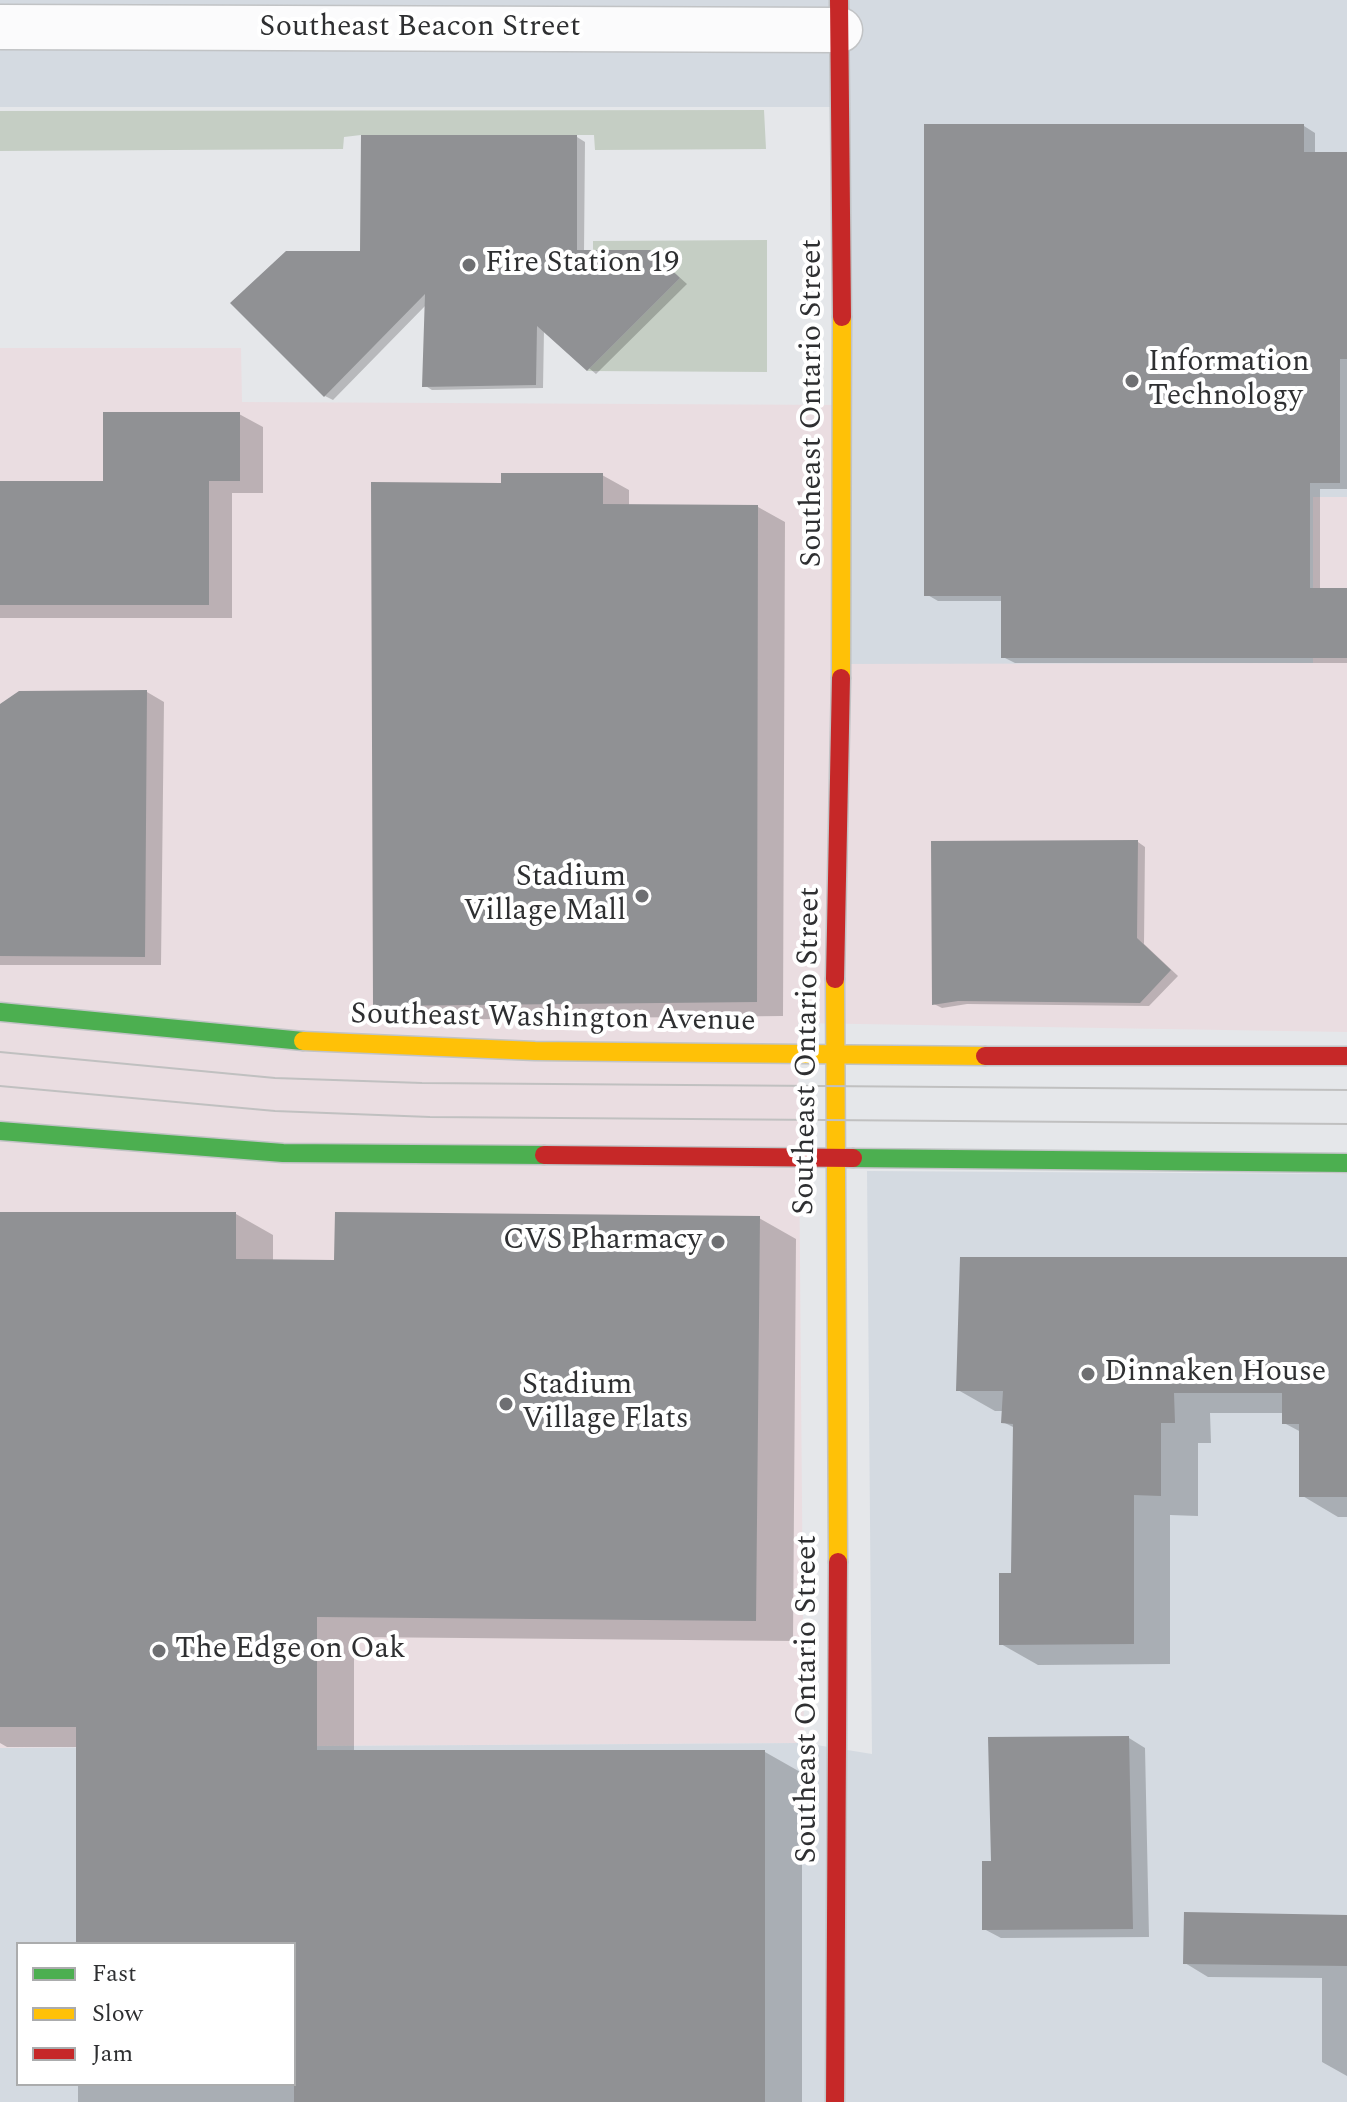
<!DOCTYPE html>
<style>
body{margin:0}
#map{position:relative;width:1347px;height:2102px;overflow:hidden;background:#e5e7ea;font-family:Spectral,serif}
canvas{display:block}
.legend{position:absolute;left:16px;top:1942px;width:280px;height:144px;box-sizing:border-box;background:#fff;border:2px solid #abacad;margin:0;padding:10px 14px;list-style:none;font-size:24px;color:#2e2f31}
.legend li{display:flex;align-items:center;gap:16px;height:40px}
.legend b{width:40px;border:2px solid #abacad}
</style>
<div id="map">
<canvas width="1347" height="2102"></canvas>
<ul class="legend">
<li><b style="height:10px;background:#4caf50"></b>Fast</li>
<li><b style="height:10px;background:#ffc107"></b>Slow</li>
<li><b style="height:10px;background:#c62828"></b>Jam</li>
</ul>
</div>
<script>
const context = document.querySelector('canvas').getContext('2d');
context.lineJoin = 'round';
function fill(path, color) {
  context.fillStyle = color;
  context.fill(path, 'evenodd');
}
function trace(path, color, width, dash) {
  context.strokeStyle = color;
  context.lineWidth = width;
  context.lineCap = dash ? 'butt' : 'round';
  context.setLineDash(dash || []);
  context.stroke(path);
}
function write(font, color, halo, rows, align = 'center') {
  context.font = font + ' Spectral,serif';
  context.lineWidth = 8;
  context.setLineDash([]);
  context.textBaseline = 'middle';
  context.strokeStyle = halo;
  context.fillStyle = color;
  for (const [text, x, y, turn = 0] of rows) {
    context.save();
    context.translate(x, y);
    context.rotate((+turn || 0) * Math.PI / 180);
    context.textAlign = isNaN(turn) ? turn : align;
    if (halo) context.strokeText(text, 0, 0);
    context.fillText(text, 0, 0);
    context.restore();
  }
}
const commercial = new Path2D(`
 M 0,348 L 241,348 L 242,402 L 843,405 L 1313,662 L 1313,497 L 1347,497 L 1347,1032 L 798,1023 L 804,1743 L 0,1748 Z`);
const built = new Path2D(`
 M 0,0 L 1347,0 L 1347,497 L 1313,497 L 1313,663 L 842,664 L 840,107 L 0,107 Z
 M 867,1171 L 1347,1174 L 1347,2102 L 0,2102 L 0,1748 L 804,1743 L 872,1754 ZM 18,1944 L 294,1944 L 294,2084 L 18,2084 Z`);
const green = new Path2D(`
 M 764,110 L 766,149 L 595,150 L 594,135 L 361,135 L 344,137 L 343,149 L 0,151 L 0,111 Z
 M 767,240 L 767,372 L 587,371 L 680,278 L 649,251 L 593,251 L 593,241 Z`);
const shadow = new Path2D(`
 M 1304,126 L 1315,133 L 1315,154 L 1347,154 L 1347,489 L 1320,489 L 1320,590 L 1347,590 L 1347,948 L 1347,663 L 1015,663 L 1003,657 L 1003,601 L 938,601 L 926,594 Z
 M 577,137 L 585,142 L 584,252 L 658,258 L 687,284 L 596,374 L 544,330 L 543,388 L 432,390 L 424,385 L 427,304 L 333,400 L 325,396 L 362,253 Z
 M 239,414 L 263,427 L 263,493 L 232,493 L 232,618 L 0,618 L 0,483 L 105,483 Z
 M 602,475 L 629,490 L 629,506 L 758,507 L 785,522 L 783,1016 L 402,1020 L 375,1005 L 503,485 Z
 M 147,692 L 164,702 L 161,965 L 0,965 L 0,707 Z
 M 1138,842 L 1145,847 L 1144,944 L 1178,976 L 1149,1006 L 967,1004 L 942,1008 L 934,1004 Z
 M 0,1214 L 236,1214 L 273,1235 L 273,1261 L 336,1262 L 759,1218 L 796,1239 L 793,1641 L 354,1637 L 354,1752 L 765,1752 L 802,1773 L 802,2102 L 78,2102 L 78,2084 L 294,2084 L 294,1944 L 78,1944 L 78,1747 L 7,1747 L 0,1743 Z
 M 1347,1259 L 1347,1517 L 1338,1517 L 1301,1495 L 1301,1432 L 1284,1423 L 1284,1413 L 1210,1413 L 1211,1443 L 1198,1443 L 1198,1516 L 1170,1515 L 1170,1664 L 1038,1665 L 1001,1644 L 1013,1575 L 1015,1428 L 1003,1422 L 1004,1411 L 995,1411 L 958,1390 Z
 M 1129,1738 L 1145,1748 L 1149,1937 L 1001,1938 L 984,1929 L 993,1863 Z
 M 1347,1915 L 1347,2076 L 1322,2062 L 1322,1978 L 1208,1977 L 1185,1963 Z`);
const building = new Path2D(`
 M 924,124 L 1304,124 L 1304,152 L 1347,152 L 1347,359 L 1340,359 L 1340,483 L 1310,483 L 1310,588 L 1347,588 L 1347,658 L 1001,658 L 1001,596 L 924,596 Z
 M 361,135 L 577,135 L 577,250 L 650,250 L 680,278 L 587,371 L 537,326 L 536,385 L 422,387 L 425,294 L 324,397 L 230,303 L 286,251 L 360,251 Z
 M 103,412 L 240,412 L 240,481 L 209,481 L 209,605 L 0,605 L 0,481 L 103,481 Z
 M 501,473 L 603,473 L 603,504 L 758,505 L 757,1002 L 373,1006 L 371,482 L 501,483 Z
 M 147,690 L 145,957 L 0,956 L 0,704 L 19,691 Z
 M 1138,840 L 1137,938 L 1171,970 L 1140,1003 L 958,1001 L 932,1005 L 931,841 Z
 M 0,1212 L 236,1212 L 236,1259 L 334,1260 L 335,1212 L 760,1216 L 756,1621 L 317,1617 L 317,1750 L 765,1750 L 765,2102 L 294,2102 L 294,1944 L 76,1944 L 76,1727 L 0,1727 Z
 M 960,1257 L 1347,1257 L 1347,1497 L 1299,1497 L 1299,1424 L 1282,1424 L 1282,1393 L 1174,1393 L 1175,1423 L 1161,1423 L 1161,1496 L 1134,1495 L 1134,1644 L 999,1645 L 999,1573 L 1011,1573 L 1013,1424 L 1001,1423 L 1003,1391 L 956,1391 Z
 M 1129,1736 L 1133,1929 L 982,1930 L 982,1861 L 991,1861 L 988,1737 Z
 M 1184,1912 L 1347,1915 L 1347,1966 L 1183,1964 Z`);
const street = new Path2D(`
 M 0,27 L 840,30`);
const fast = new Path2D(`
 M 0,1012 L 303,1041
 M 0,1131 L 283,1153 L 544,1155
 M 853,1158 L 1347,1163`);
const slow = new Path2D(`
 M 841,678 L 842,317
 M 835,979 L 838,1562
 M 303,1041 L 535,1051 L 985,1056`);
const jam = new Path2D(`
 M 839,0 L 842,317
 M 835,979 L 841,678
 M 985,1056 L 1347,1056
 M 544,1155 L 853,1158
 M 835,2102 L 838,1562`);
const tram = new Path2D(`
 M 0,1052 L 275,1078 L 422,1083 L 1347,1090
 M 0,1086 L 275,1111 L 430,1117 L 1347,1124`);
const markers = [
 [469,265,8,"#6e6f72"],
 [1132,381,8,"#6e6f72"],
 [642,896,8,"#6e6f72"],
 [718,1242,8,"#6e6f72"],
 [1088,1374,8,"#6e6f72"],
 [506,1404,8,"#6e6f72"],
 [159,1651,8,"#6e6f72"]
];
const streetNames = [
 ["Southeast Beacon Street",420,29],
 ["Southeast Ontario Street",814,403,-90],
 ["Southeast Washington Avenue",553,1020,1],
 ["Southeast Ontario Street",809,1051,-89],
 ["Southeast Ontario Street",809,1699,-90]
];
const poiNames = [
 ["Fire Station 19",485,265],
 ["Information",1148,364],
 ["Technology",1148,398],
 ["Stadium",626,879,"right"],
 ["Village Mall",626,913,"right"],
 ["CVS Pharmacy",702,1242,"right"],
 ["Dinnaken House",1104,1374],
 ["Stadium",522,1387],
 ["Village Flats",522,1421],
 ["The Edge on Oak",175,1651]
];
fill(commercial, '#eadde1');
fill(built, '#d4dae1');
fill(green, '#c5cec4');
fill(shadow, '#0003');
fill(building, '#909194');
trace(street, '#c1c3c5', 47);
trace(fast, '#c1c3c5', 21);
trace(slow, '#c1c3c5', 21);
trace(jam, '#c1c3c5', 21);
trace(street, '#fbfbfc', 44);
trace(fast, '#4caf50', 18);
trace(slow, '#ffc107', 18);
trace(jam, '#c62828', 18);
trace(tram, '#c0c0c0', 2);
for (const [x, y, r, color] of markers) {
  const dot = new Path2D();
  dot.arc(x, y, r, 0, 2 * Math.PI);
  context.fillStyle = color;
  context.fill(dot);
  trace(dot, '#fff', 3);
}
write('30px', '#2e2f31', '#fff', streetNames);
write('30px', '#2e2f31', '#fff', poiNames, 'left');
</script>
